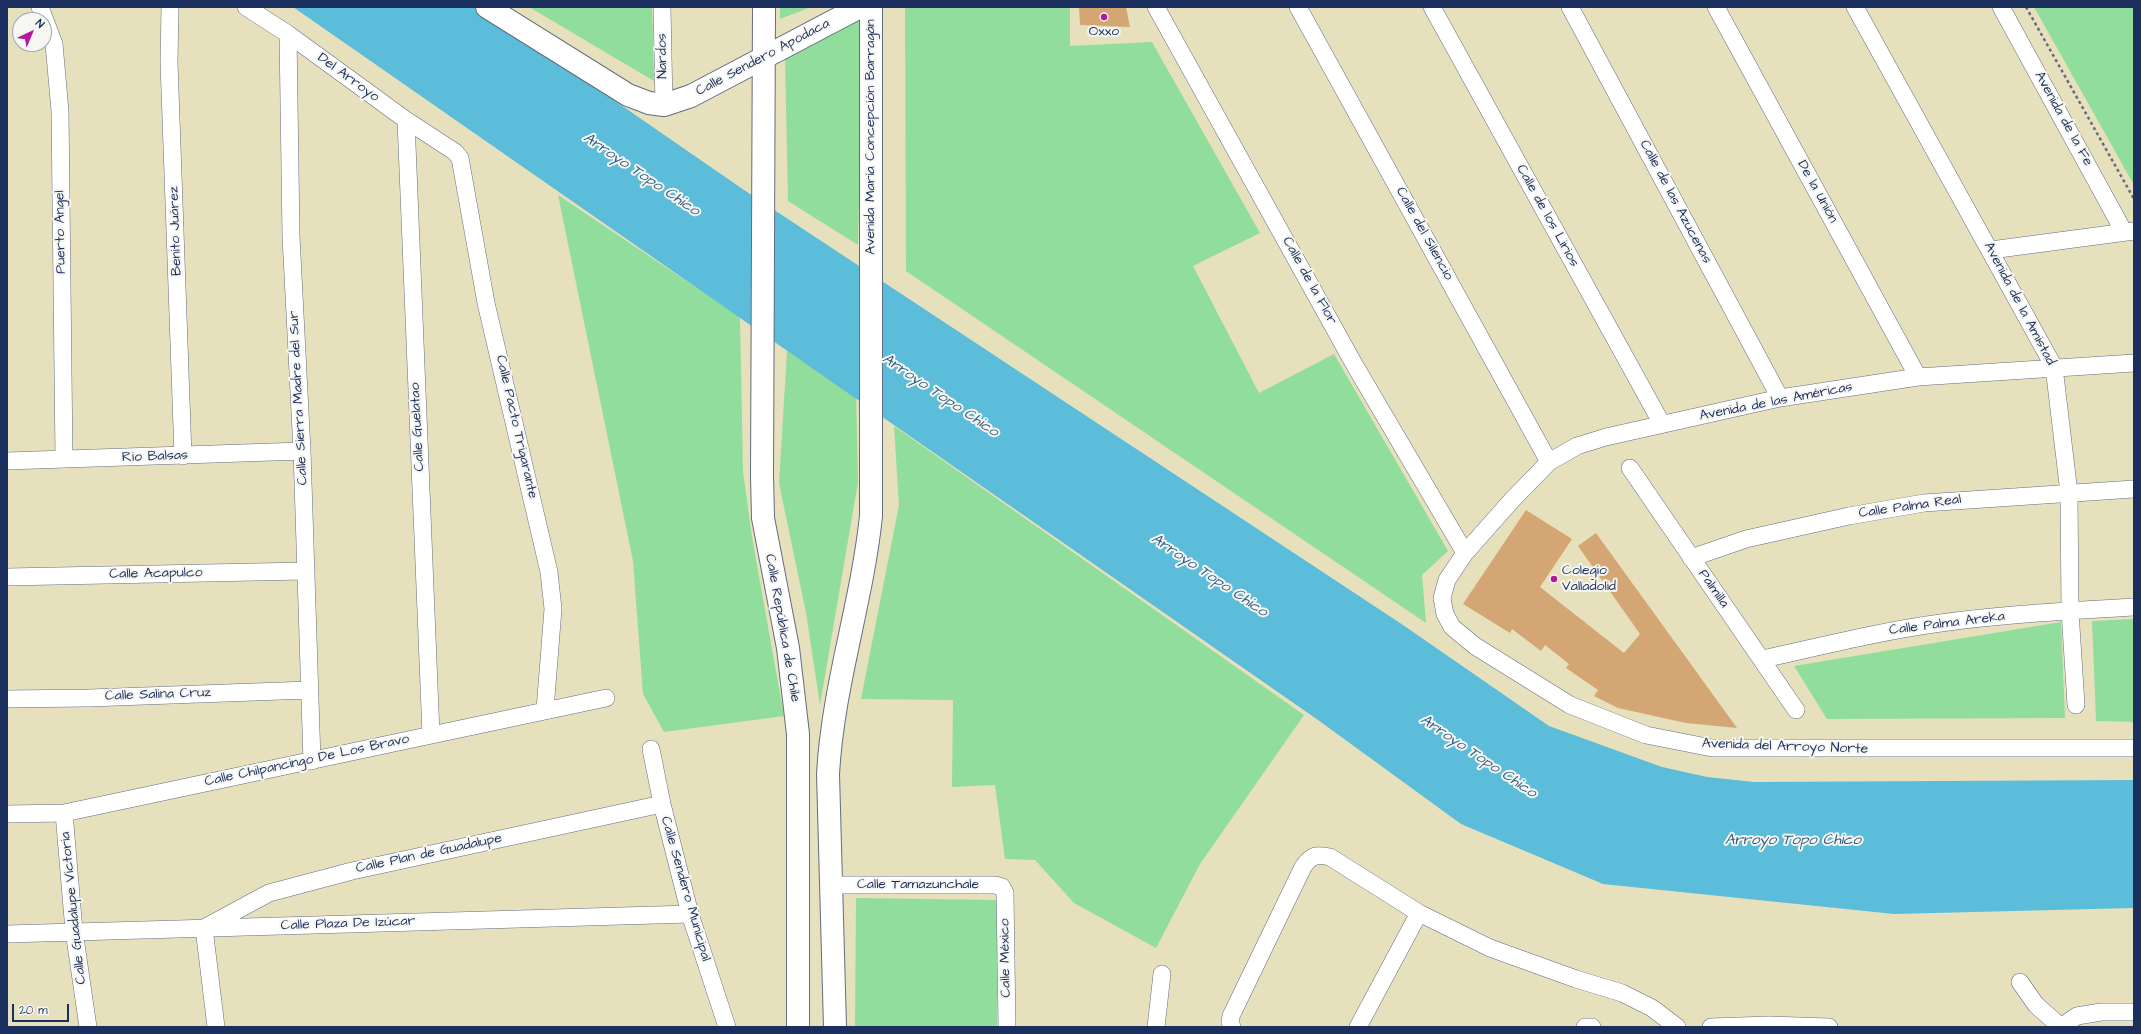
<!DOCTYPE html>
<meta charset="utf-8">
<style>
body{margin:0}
#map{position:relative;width:2141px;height:1034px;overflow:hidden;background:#e7e0bd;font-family:"Architects Daughter",sans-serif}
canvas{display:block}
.frame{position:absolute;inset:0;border:8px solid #1b2f5e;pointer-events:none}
.north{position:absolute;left:12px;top:12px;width:40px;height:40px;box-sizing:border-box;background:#f6f6f2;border:1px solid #9ea6b7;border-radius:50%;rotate:44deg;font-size:11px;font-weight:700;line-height:16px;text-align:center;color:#1b2f5e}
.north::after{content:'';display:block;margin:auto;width:14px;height:18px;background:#b5179e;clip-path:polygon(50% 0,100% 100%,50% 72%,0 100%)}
.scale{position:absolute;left:12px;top:1004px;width:57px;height:18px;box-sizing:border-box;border:2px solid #1b2f5e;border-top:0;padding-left:5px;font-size:12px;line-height:14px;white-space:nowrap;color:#1b2f5e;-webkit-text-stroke:3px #f6f6f2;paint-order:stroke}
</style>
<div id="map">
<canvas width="2141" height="1034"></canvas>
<div class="frame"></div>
<div class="north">N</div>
<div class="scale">20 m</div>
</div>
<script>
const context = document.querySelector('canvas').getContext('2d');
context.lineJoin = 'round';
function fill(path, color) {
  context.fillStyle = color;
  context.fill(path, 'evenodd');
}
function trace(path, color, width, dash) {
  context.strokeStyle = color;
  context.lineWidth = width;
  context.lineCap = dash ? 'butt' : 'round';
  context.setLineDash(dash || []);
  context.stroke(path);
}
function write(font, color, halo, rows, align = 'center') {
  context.font = font + ' "Architects Daughter",sans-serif';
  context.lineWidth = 4;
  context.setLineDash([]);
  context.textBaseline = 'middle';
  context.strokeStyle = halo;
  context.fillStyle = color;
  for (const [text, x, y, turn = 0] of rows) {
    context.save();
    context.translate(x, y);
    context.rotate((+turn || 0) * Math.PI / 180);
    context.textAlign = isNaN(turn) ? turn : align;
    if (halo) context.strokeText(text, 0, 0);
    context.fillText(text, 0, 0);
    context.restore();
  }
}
const green = new Path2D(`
 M 529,7 L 652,7 L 654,81 Z
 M 780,7 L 811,7 L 780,19 Z
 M 905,7 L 1070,7 L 1070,46 L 1152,42 L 1260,233 L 1193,266 L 1259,393 L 1334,354 L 1448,551 L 1422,575 L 1426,623 L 906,271 Z
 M 2034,7 L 2134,7 L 2134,185 Z
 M 863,16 L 858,245 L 788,201 L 785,58 Z
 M 558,195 L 740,317 L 743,471 L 752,537 L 784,716 L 664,732 L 643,694 L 633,561 Z
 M 787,351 L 856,390 L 858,482 L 820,705 L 806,613 L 779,483 Z
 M 894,426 L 1304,715 L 1200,864 L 1156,948 L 1074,903 L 1035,860 L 1005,859 L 995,785 L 952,787 L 953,700 L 861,699 L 899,505 Z
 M 2134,619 L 2134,722 L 2096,721 L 2092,621 Z
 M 2061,622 L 2065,718 L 1827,719 L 1794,666 Z
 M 856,898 L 998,900 L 997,1027 L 855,1027 Z`);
const water = new Path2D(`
 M 293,7 L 479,7 L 744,190 L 1403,625 L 1549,726 L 1662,767 L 1707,777 L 1754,782 L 2134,780 L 2134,908 L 1894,914 L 1603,884 L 1461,824 L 1318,720 Z`);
const building = new Path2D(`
 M 1079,7 L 1126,7 L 1130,27 L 1080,25 Z
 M 1526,510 L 1572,539 L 1540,587 L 1624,653 L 1640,634 L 1578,546 L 1596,533 L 1737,728 L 1686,723 L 1618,708 L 1594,696 L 1598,690 L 1566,668 L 1569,664 L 1545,645 L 1541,651 L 1512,629 L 1510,633 L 1463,604 Z`);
const path = new Path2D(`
 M 2026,7 L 2134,199`);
const minor = new Path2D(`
 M 40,7 L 54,44 L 60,111 L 64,459
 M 170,7 L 169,62 L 183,456
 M 246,7 L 288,34 L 406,120 L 455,152 L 460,158 L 486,303 L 549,572 L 553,609 L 545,710
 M 662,7 L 664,105
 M 1156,7 L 1354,364 L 1465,553
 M 1298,7 L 1549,462
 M 1432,7 L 1662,424
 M 1570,7 L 1780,398
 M 1716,7 L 1918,377
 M 1855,7 L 2054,367 L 2069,493 L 2070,611 L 2076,705
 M 2001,7 L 2124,232
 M 288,34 L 291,236 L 302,451 L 312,761
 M 406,120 L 431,735
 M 1991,250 L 2134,231
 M 2134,363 L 1918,377 L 1780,398 L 1606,437 L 1577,446 L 1549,462 L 1512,500 L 1465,553 L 1447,580 L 1442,598 L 1445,614 L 1452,627 L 1475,646 L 1570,705 L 1646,735 L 1712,748 L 2134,748
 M 7,461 L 302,451
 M 1630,468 L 1796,710
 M 1691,558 L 1746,539 L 1849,516 L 1924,503 L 2134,489
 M 7,577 L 305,571
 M 1763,659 C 1822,646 1881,631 1941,623 C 2004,614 2070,611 2134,607
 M 7,699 L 89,698 L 309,690
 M 651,749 L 662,804 L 690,914 L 727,1027
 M 64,813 L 74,931 L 88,1027
 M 7,814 L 64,813 L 606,698
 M 832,885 L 995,885 L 1002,887 L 1005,893 L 1007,1027
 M 7,934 L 690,914
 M 2020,982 L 2036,1005 L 2061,1027
 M 216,1027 L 204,928 L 269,893 L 352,871 L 662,804
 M 1156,1027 L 1162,974
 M 1232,1027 L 1230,1022 L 1231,1016 L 1303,867 C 1311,855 1317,854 1330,857 L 1419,913 L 1490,948 L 1576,979 L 1622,993 L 1652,1008 L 1677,1027
 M 1358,1027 L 1419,913
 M 1585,1027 L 1592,1027
 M 1711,1027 L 1769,1025 L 1829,1027
 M 2061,1027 L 2077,1016 L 2101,1012 L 2134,1012`);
const tertiary = new Path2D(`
 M 487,7 L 628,95 L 649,103 L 664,105 L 691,96 L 860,7
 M 764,7 L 762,476 L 763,518 L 788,648 L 798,734 L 798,1027
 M 835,1027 L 828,774 C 833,685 862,603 871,516 L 871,7`);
const markers = [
 [1104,17,4,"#b5179e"],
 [1554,579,4,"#b5179e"]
];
const poiNames = [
 ["Oxxo",1104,32],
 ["Colegio",1562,571,"left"],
 ["Valladolid",1562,587,"left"]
];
const streetNames = [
 ["Nardos",663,56,-91],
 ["Calle Sendero Apodaca",763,58,-28],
 ["Del Arroyo",348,78,36],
 ["Avenida de la Fe",2063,119,61],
 ["Avenida María Concepción Barragán",871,137,-90],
 ["De la Unión",1817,192,61],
 ["Calle de las Azucenas",1675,202,62],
 ["Calle de los Lirios",1547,216,61],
 ["Benito Juárez",176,231,-92],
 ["Puerto Angel",61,232,-91],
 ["Calle del Silencio",1424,234,61],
 ["Calle de la Flor",1309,281,61],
 ["Avenida de la Amistad",2019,304,62],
 ["Calle Sierra Madre del Sur",299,398,-93],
 ["Avenida de las Américas",1776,402,-11],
 ["Calle Guelatao",418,427,-93],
 ["Calle Pacto Trigarante",516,427,77],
 ["Rio Balsas",155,457,-2],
 ["Calle Palma Real",1910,507,-8],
 ["Calle Acapulco",156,574,-1],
 ["Palmilla",1713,589,55],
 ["Calle Palma Areka",1947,624,-7],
 ["Calle República de Chile",782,628,80],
 ["Calle Salina Cruz",158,695,-2],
 ["Avenida del Arroyo Norte",1785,747,2],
 ["Calle Chilpancingo De Los Bravo",307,761,-12],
 ["Calle Plan de Guadalupe",429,854,-12],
 ["Calle Tamazunchale",918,885],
 ["Calle Sendero Municipal",685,889,74],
 ["Calle Guadalupe Victoria",74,908,-96],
 ["Calle Plaza De Izúcar",348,924,-2],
 ["Calle México",1006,958,-91]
];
const waterNames = [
 ["Arroyo Topo Chico",641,175,34],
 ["Arroyo Topo Chico",940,396,34],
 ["Arroyo Topo Chico",1209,576,34],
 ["Arroyo Topo Chico",1478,757,34],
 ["Arroyo Topo Chico",1793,841]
];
fill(green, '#91dd9b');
fill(water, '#5bbdda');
fill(building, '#d4a674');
trace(minor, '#626d7f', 18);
trace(tertiary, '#626d7f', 24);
trace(path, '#626d7f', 2.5, [3, 3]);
trace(minor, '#fff', 17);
trace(tertiary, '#fff', 22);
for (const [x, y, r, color] of markers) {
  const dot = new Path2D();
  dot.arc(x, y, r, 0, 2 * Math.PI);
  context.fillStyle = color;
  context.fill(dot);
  trace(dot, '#f6f6f2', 1.5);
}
write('14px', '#1b2f5e', '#f6f6f2', poiNames);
write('14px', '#1b2f5e', '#f6f6f2', streetNames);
write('italic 15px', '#2e5a83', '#f6f6f2', waterNames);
</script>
